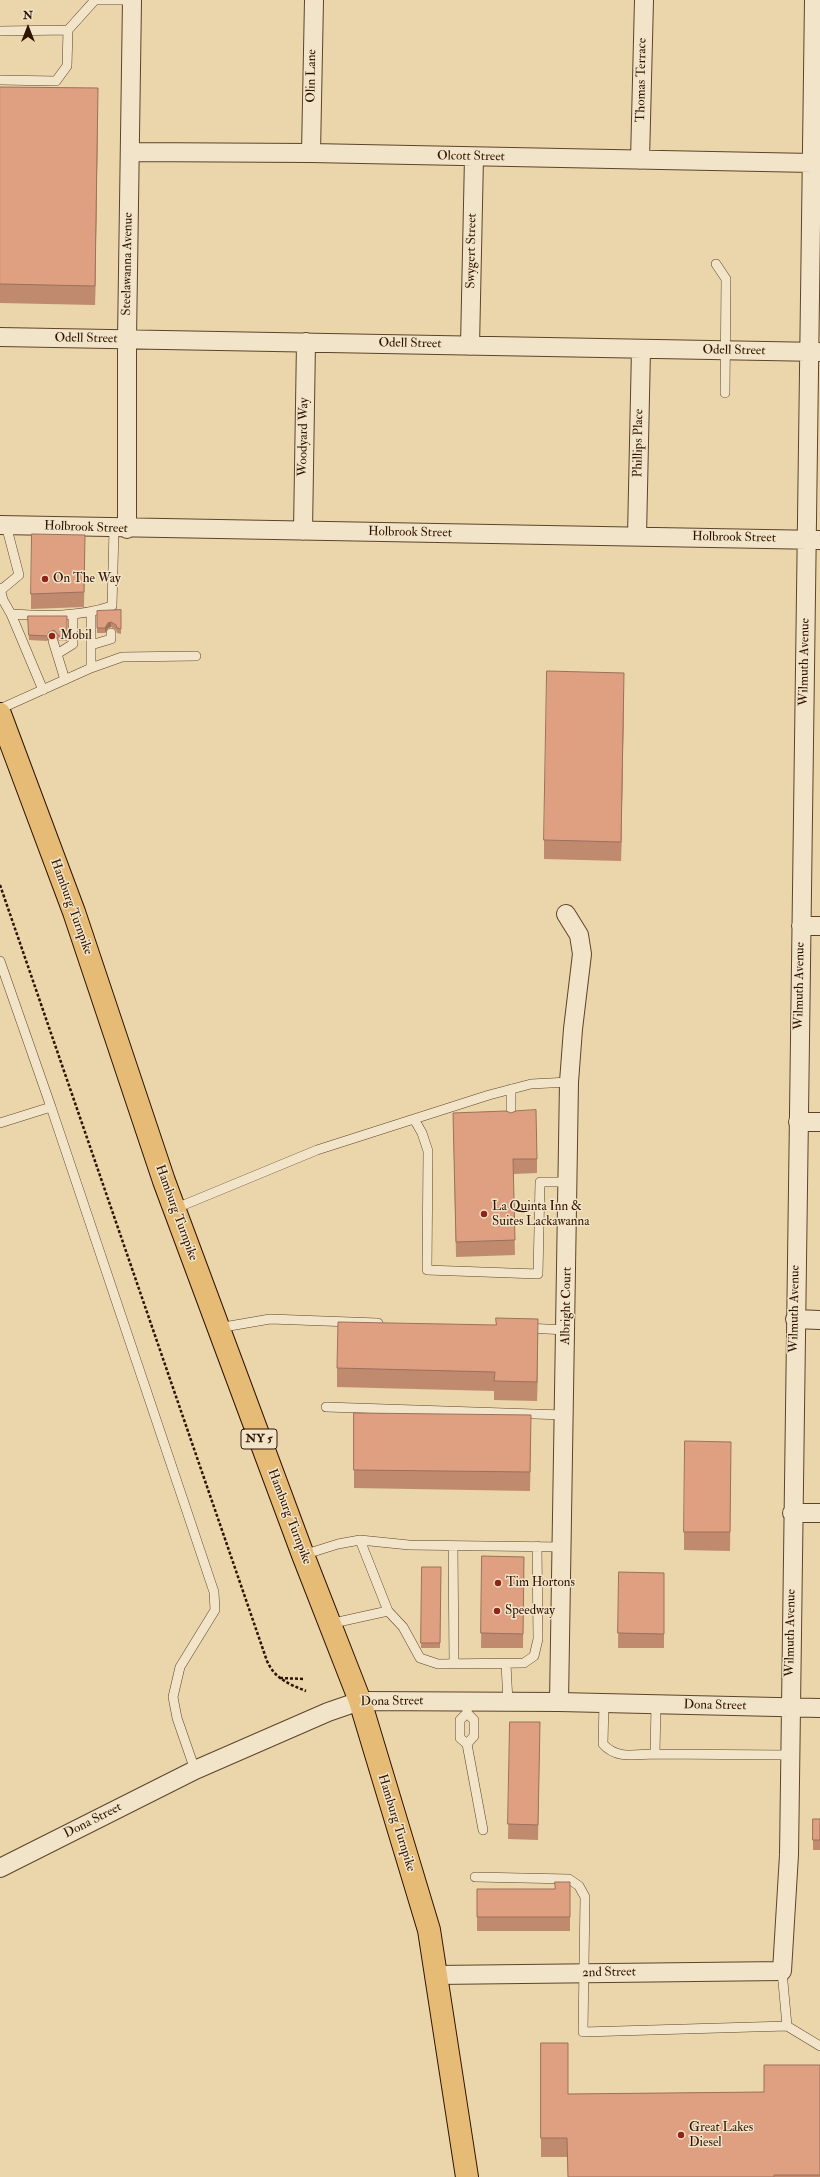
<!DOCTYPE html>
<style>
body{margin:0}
#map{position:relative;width:820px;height:2177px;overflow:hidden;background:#ead6aa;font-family:"IM FELL Double Pica",serif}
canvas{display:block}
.north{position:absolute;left:8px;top:8px;width:40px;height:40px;-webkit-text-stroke:3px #f1e4c8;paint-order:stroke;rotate:0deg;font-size:11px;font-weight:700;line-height:16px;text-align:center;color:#2f1200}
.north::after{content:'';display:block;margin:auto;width:14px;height:18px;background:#2f1200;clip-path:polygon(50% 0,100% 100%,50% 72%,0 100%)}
</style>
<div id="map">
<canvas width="820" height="2177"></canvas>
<div class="north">N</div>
</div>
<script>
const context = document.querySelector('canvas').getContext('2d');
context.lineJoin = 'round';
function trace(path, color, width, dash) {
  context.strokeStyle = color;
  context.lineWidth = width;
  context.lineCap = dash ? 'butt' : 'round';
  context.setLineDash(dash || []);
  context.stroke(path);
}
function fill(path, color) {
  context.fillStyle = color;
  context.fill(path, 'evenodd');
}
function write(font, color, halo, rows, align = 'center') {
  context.font = font + ' "IM FELL Double Pica",serif';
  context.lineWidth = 3;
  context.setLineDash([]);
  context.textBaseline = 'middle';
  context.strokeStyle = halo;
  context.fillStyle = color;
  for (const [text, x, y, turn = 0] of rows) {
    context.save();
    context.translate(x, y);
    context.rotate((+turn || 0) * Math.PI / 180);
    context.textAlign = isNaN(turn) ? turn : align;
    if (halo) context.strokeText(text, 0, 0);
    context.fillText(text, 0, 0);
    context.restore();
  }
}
const path = new Path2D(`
 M 0,885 L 267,1661 C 275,1679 289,1684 306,1691
 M 280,1678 L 305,1679`);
const lane = new Path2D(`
 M 0,31 L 68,30
 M 0,80 L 56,81 L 67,66 L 68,30 L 95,0 L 132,0
 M 716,264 L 726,279 L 725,393
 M 0,588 L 3,600 L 11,614 L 43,690
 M 1,590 L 19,575 L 6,525
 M 11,614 C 46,616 79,617 112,606 L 114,529
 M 53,641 L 65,680
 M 91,645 L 111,639 L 111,633
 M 57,654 L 73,644 L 73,614
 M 91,668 L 122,657 L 196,656
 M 0,709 L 91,668 L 91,613
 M 0,961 L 51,1107
 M 414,1119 L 422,1133 L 428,1151 L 427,1270 L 538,1274 L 540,1182 L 568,1182
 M 511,1122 L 511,1089
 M 0,1123 L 51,1107 L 214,1592 L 215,1610 L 180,1667 L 173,1697 L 177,1718 L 195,1770
 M 174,1209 L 317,1150 L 489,1095 L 531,1084 L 569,1082
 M 218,1328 L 270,1319 L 378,1323
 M 526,1328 L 567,1330
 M 326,1407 L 564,1415
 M 360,1540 L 388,1611
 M 453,1546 L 454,1664
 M 303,1555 L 338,1544 L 360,1540 L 409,1545 L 562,1547
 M 329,1624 L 388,1611 L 403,1627 L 420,1658 L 438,1664 L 524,1663 L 534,1656 L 538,1639 L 537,1546
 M 506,1664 L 508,1702
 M 604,1703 L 603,1744 C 617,1760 636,1754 655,1754
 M 656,1704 L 655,1754 L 789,1755
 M 467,1713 L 474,1720 L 474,1736 L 467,1744 L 460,1738 L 460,1720 L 467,1713 L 468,1702
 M 467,1744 L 483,1830
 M 475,1877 L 569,1879 L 579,1886 L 585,1897 L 583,2032 L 787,2026
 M 782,1971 L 787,2026 L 820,2046`);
const street = new Path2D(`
 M 130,152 L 311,153 L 812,163
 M 311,153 L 314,0
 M 640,160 L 644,0
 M 0,337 L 820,352
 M 470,346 L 474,157
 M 0,525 L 820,540
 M 127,529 L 127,339 L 132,0
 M 303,531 L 306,342
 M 637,536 L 641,349
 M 801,926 L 820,926
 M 798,1122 L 820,1122
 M 795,1319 L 820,1320
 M 792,1513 L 820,1513
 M 559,1702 L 569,1082 L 573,1029 L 582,954 L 579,935 L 566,914
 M 0,1868 L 195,1770 L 328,1712 L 360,1701 L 559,1702 L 820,1708
 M 436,1975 L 782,1971 L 789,1855 L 814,0`);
const highway = new Path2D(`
 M 0,714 L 74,912 L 164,1181 L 303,1555 L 360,1701 L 429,1930 L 467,2177`);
const wall = new Path2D(`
 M 0,87 L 98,107 L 95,305 L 0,303 Z
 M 85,550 L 84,607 L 31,609 L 31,594 Z
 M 121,610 L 121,634 L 117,633 L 116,630 L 111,627 L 108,628 L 105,633 L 97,633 L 97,611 Z
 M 28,616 L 67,616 L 67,641 L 59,641 L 54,635 L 49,637 L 47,641 L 29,640 Z
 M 624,692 L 621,861 L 544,859 L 544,840 Z
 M 453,1113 L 537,1159 L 537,1173 L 513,1174 L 515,1255 L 456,1257 Z
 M 538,1338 L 537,1401 L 494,1400 L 494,1391 L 337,1387 L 337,1368 Z
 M 531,1434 L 530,1491 L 354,1488 L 354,1470 Z
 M 731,1461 L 730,1551 L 684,1550 L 684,1532 Z
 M 482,1556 L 524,1557 L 523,1648 L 481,1648 Z
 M 422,1567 L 441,1567 L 440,1648 L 421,1648 Z
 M 619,1572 L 664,1573 L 664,1648 L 618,1648 Z
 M 510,1722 L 540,1722 L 538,1840 L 508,1839 Z
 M 813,1819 L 820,1819 L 820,1850 L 813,1850 Z
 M 570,1882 L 570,1931 L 477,1931 L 477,1889 L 555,1889 Z
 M 541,2043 L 568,2094 L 764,2092 L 820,2065 L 820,2177 L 568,2177 L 567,2157 L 541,2157 Z`);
const shadedWall = new Path2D(`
 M 98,88 L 98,107 L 95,305 L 95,286 Z
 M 111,622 L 111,627 L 108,628 L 105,633 L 105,628 L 108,623 Z
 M 54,630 L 54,635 L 49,637 L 47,641 L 47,636 L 49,632 Z
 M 624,673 L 624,692 L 621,861 L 621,842 Z
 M 538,1319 L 538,1338 L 537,1401 L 537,1382 Z`);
const building = new Path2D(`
 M 0,87 L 98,88 L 95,286 L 0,284 Z
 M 32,534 L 85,535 L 84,592 L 31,594 Z
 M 121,610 L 121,629 L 117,628 L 116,625 L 111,622 L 108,623 L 105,628 L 97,628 L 97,611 Z
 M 28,616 L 67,616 L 67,636 L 59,636 L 54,630 L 49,632 L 47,636 L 29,635 Z
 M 547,671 L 624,673 L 621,842 L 544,840 Z
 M 536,1110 L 537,1159 L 513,1159 L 515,1240 L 456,1242 L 453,1113 L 506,1111 L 511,1113 L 516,1111 Z
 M 496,1318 L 538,1319 L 537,1382 L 494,1381 L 495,1372 L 337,1368 L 338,1322 L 496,1325 Z
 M 354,1413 L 531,1415 L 530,1472 L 354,1470 Z
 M 685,1441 L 731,1442 L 730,1532 L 684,1532 Z
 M 482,1556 L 524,1557 L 523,1634 L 481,1633 Z
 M 422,1567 L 441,1567 L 440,1643 L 421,1643 Z
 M 619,1572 L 664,1573 L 664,1634 L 618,1633 Z
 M 510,1722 L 540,1722 L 538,1825 L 508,1824 Z
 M 813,1819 L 820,1819 L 820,1840 L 813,1840 Z
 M 555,1882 L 570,1882 L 570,1917 L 477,1917 L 477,1889 L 555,1889 Z
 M 541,2043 L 568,2043 L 568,2094 L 764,2092 L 764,2065 L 820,2065 L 820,2175 L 774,2175 L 774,2177 L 568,2177 L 567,2138 L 541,2138 Z`);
const markers = [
 [45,579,4,"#8f2418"],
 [52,636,4,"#8f2418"],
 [484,1214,4,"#8f2418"],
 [498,1583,4,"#8f2418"],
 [497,1611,4,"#8f2418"],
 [681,2135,4,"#8f2418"]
];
const shields = [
 [259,1439,36]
];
const shieldNames = [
 ["NY 5",259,1439]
];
const streetNames = [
 ["Olin Lane",312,76,-89],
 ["Thomas Terrace",642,80,-89],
 ["Olcott Street",471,157,1],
 ["Swygert Street",472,251,-89],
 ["Steelawanna Avenue",128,264,-89],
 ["Odell Street",86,339,1],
 ["Odell Street",410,344,1],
 ["Odell Street",734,351,1],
 ["Woodyard Way",304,437,-89],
 ["Phillips Place",639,443,-89],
 ["Holbrook Street",86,528,2],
 ["Holbrook Street",410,533,1],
 ["Holbrook Street",734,538,1],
 ["Wilmuth Avenue",805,662,-89],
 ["Hamburg Turnpike",71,907,70],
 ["Wilmuth Avenue",800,986,-89],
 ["Hamburg Turnpike",176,1213,70],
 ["Albright Court",567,1306,-89],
 ["Wilmuth Avenue",795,1309,-89],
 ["Hamburg Turnpike",289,1517,69],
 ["Wilmuth Avenue",791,1633,-89],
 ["Dona Street",392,1702,-1],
 ["Dona Street",715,1706,1],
 ["Dona Street",93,1821,-27],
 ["Hamburg Turnpike",396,1823,73],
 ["2nd Street",609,1973,-1]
];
const poiNames = [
 ["On The Way",53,579],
 ["Mobil",60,636],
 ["La Quinta Inn &",492,1207],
 ["Suites Lackawanna",492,1222],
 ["Tim Hortons",506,1583],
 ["Speedway",505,1611],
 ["Great Lakes",689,2128],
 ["Diesel",689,2143]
];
trace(lane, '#5e432a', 10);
trace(street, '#5e432a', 20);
trace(highway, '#2f1200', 24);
trace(path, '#2f1200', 2.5, [3, 2]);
trace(lane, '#f1e4c8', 9);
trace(street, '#f1e4c8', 18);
trace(highway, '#e5bb75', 22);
fill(wall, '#c08a6f');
fill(shadedWall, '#9c705a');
fill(building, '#dfa081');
trace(building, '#9c705a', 1);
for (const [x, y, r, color] of markers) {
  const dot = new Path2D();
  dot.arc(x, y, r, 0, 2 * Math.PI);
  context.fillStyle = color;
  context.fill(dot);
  trace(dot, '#f1e4c8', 1.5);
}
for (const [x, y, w] of shields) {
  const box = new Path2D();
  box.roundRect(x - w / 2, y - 10, w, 20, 3);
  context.fillStyle = '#f1e4c8';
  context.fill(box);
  trace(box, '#2f1200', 1);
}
write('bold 12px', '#2f1200', null, shieldNames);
write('13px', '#2f1200', '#f1e4c8', streetNames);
write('13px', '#2f1200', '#f1e4c8', poiNames, 'left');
</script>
